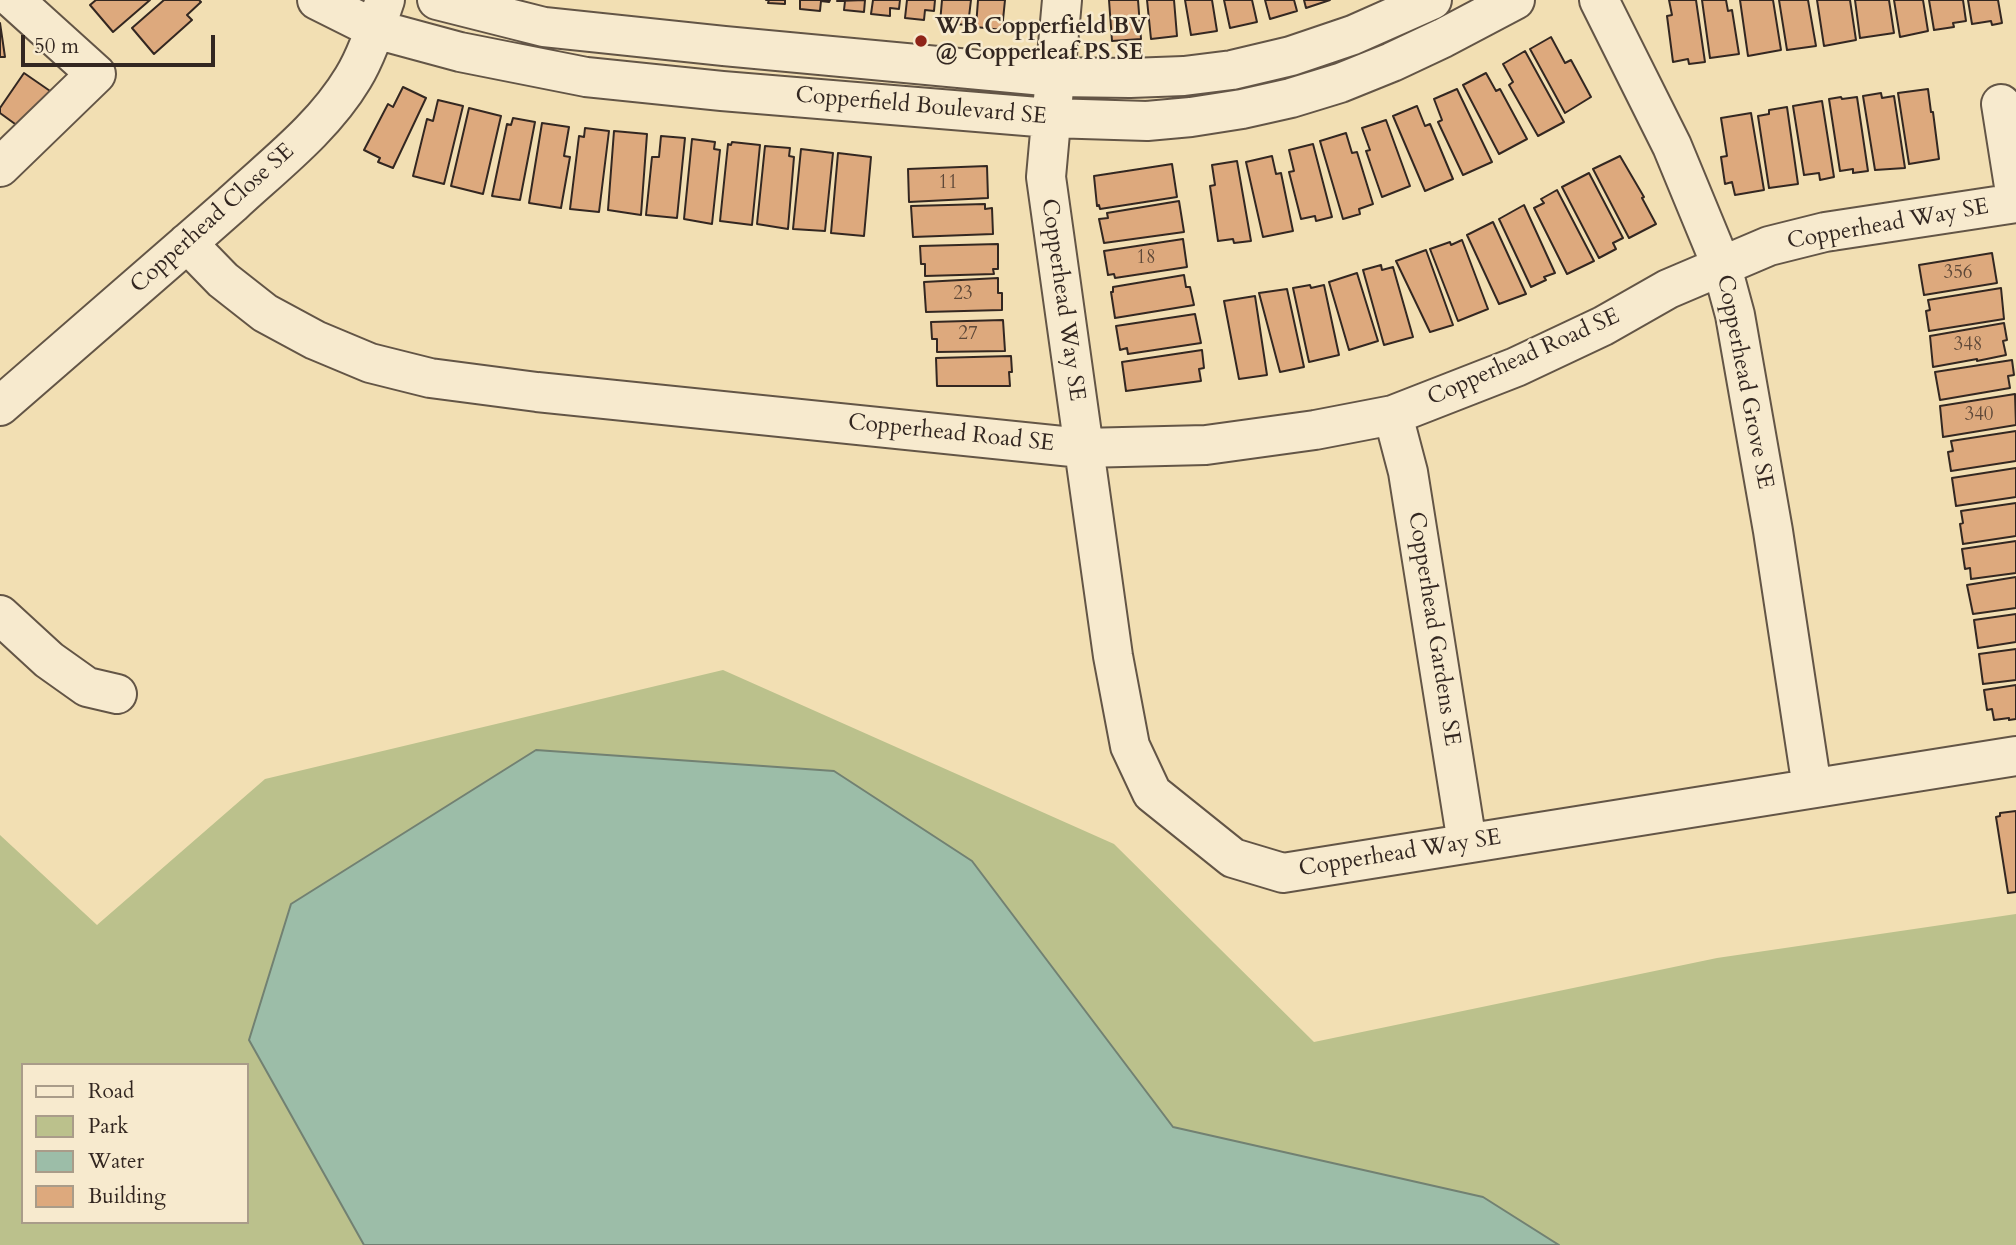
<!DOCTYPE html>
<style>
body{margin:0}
#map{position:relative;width:2016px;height:1245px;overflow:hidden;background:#f2dfb3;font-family:Cardo,serif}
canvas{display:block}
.legend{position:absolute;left:21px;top:1063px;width:228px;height:161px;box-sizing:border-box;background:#f7eace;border:2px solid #a99c89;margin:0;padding:9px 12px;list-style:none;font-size:21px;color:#332721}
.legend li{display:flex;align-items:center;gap:14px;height:35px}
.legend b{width:35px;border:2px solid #a99c89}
.scale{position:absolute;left:21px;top:35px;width:194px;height:32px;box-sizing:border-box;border:4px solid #332721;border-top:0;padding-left:9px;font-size:21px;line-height:24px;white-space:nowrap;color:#332721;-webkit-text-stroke:5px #f7eace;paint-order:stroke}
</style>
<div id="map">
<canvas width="2016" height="1245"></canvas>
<ul class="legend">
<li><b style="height:9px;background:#f7eace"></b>Road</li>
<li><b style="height:19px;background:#bbc18c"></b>Park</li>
<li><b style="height:19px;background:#9cbda8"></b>Water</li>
<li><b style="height:19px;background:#dda97d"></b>Building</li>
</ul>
<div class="scale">50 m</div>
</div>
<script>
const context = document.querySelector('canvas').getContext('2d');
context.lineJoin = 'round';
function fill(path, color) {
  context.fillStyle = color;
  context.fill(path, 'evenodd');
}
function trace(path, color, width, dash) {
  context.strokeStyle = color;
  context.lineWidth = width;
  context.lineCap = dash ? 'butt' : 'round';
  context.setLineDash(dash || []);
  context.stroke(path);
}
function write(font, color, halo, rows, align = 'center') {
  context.font = font + ' Cardo,serif';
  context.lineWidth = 5;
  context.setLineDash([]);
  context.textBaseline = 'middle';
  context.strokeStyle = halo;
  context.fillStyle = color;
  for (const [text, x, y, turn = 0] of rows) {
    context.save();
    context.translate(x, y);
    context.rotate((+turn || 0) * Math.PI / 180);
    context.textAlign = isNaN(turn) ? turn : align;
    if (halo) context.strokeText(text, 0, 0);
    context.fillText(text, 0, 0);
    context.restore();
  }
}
const green = new Path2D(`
 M 723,670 L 1114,844 L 1314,1042 L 1717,958 L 2016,914 L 2016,1245 L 0,1245 L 0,835 L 97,925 L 265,779 ZM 23,1065 L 247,1065 L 247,1222 L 23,1222 Z`);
const water = new Path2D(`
 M 536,750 L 834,771 L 972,861 L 1173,1127 L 1483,1197 L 1559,1245 L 364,1245 L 249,1040 L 291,904 Z`);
const building = new Path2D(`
 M 96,0 L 150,0 L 113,32 L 90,5 Z
 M 164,0 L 199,0 L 201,2 L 187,15 L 192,20 L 154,54 L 132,28 Z
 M 766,0 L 785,0 L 785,4 L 768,3 L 769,0 Z
 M 800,0 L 830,0 L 829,2 L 821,1 L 820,11 L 800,9 Z
 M 865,0 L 864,12 L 844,10 L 845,1 L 837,1 Z
 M 873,0 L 900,0 L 899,9 L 890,8 L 890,16 L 871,14 Z
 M 907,0 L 935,0 L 934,11 L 925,10 L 924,20 L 905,18 Z
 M 942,0 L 971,0 L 968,25 L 940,23 Z
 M 978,0 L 1005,0 L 1002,30 L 976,27 Z
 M 1109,0 L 1138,0 L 1141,39 L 1112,41 Z
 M 1147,0 L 1174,0 L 1177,36 L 1151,39 Z
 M 1185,0 L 1212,0 L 1217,31 L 1191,35 Z
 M 1224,0 L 1252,0 L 1257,22 L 1230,28 Z
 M 1265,0 L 1294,0 L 1297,11 L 1270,19 Z
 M 1304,0 L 1330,0 L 1306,8 Z
 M 1669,0 L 1696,0 L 1705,62 L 1689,64 L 1688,59 L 1673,62 L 1667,16 L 1672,15 Z
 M 1702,0 L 1726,0 L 1728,11 L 1732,10 L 1739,54 L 1710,58 Z
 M 1740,0 L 1773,0 L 1781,50 L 1748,56 Z
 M 1779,0 L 1808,0 L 1816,46 L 1787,50 Z
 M 1817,0 L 1850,0 L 1856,40 L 1824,46 Z
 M 1855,0 L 1889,0 L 1894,33 L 1860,38 Z
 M 1894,0 L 1923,0 L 1928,31 L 1900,37 Z
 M 1929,0 L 1963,0 L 1966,21 L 1953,23 L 1954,27 L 1934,30 Z
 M 1968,0 L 1998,0 L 2002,23 L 1992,25 L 1991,21 L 1972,24 Z
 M 0,23 L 5,57 L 0,57 Z
 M 1551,37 L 1565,63 L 1571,60 L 1591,97 L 1565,113 L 1530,49 Z
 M 1525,51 L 1564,122 L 1538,136 L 1509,85 L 1513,82 L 1503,64 Z
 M 24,73 L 53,93 L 22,129 L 0,113 L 0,108 Z
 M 1486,73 L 1496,91 L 1500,89 L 1527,139 L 1499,154 L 1463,85 Z
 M 403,87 L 426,98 L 393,168 L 378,162 L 380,158 L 364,150 L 388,104 L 393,107 Z
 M 1457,89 L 1492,162 L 1463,175 L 1438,122 L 1442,120 L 1434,99 Z
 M 1928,89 L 1931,112 L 1933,112 L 1939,159 L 1909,164 L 1898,93 Z
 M 1881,93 L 1882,98 L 1894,96 L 1905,168 L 1875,170 L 1863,96 Z
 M 1841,97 L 1842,99 L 1857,97 L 1868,171 L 1853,173 L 1853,169 L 1840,171 L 1829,99 Z
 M 438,100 L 463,106 L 444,184 L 413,176 L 427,119 L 433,121 Z
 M 1822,101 L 1834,177 L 1820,180 L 1819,173 L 1804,175 L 1793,106 Z
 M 1417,106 L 1425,126 L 1430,124 L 1453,179 L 1425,191 L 1393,116 Z
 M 1787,107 L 1798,184 L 1769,188 L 1758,116 L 1769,114 L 1769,110 Z
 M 469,108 L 501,116 L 483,194 L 451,186 Z
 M 1751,113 L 1764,190 L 1735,195 L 1732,182 L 1725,184 L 1721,157 L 1727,156 L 1721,118 Z
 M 513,118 L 535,122 L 520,200 L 492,196 L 507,124 L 511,125 Z
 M 1386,120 L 1410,186 L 1382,197 L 1366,151 L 1370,150 L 1362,128 Z
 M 542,123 L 569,127 L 564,156 L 570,157 L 561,208 L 529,203 Z
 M 585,128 L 609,131 L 599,212 L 570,209 L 579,136 L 584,137 Z
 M 614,131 L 647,134 L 641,215 L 608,210 Z
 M 1346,133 L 1352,153 L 1357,152 L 1373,204 L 1359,209 L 1360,214 L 1343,219 L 1320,141 Z
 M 661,136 L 685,138 L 677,218 L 646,215 L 652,157 L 659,157 Z
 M 692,139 L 715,142 L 714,149 L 720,150 L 712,224 L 684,219 Z
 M 732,142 L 760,145 L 752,225 L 720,221 L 728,144 L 731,145 Z
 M 1313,144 L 1332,217 L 1316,221 L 1315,216 L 1301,219 L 1289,172 L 1294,171 L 1289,150 Z
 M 765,146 L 790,148 L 789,156 L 794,157 L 788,229 L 757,224 Z
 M 801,149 L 833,153 L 825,231 L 793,229 Z
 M 838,153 L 871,157 L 864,236 L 831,233 Z
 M 1272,156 L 1276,174 L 1281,173 L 1293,231 L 1263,237 L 1246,162 Z
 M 1620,156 L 1644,197 L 1642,198 L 1656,224 L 1629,238 L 1593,169 Z
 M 1237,161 L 1251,241 L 1234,243 L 1233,239 L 1218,241 L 1210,186 L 1215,185 L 1212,165 Z
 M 1172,164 L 1177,197 L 1100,209 L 1099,205 L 1097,206 L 1094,176 Z
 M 987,166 L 988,198 L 909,202 L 908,169 Z
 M 1589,173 L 1623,238 L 1613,243 L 1616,249 L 1599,258 L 1562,187 Z
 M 1557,190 L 1594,261 L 1567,274 L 1534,208 L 1544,203 L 1541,199 Z
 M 1179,201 L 1184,232 L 1104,243 L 1099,219 L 1108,218 L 1107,213 Z
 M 985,204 L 985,209 L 992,208 L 993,234 L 913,237 L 911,206 Z
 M 1524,205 L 1555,273 L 1544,277 L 1546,280 L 1531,287 L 1499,219 Z
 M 1493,222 L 1526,294 L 1499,304 L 1467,235 Z
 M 1183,239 L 1187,267 L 1115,278 L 1114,274 L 1108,275 L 1104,251 Z
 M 1462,240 L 1488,309 L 1458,321 L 1430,249 L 1450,242 L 1451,245 Z
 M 998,244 L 998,269 L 993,269 L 994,274 L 925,276 L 925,264 L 921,264 L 920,246 Z
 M 1426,250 L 1453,325 L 1430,332 L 1396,261 Z
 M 1992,253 L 1997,283 L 1924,295 L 1919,265 Z
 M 1381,265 L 1382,270 L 1393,267 L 1413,337 L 1384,345 L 1363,270 Z
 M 1357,273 L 1378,341 L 1349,350 L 1329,282 Z
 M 1184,275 L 1186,287 L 1190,287 L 1194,305 L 1115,318 L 1111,292 L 1113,292 L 1113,287 Z
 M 998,278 L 998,293 L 1002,293 L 1002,310 L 926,312 L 924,282 Z
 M 1310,285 L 1311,288 L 1324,285 L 1339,355 L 1309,362 L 1293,288 Z
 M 2001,288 L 2004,319 L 1929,331 L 1926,311 L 1930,310 L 1928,300 Z
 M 1287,289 L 1304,367 L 1280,372 L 1259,293 Z
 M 1255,296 L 1267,375 L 1239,379 L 1224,301 Z
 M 1195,314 L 1201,343 L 1128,354 L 1127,348 L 1120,350 L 1116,326 Z
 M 1003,320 L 1005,351 L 937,352 L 937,339 L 932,339 L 931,322 Z
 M 2004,323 L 2007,340 L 2003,341 L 2006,355 L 1977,361 L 1977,359 L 1933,367 L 1930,336 Z
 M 1202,350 L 1204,368 L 1199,369 L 1201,381 L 1126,391 L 1122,362 Z
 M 1011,356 L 1012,372 L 1009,372 L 1010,386 L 937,386 L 936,358 Z
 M 2012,360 L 2014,375 L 2008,376 L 2010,388 L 1940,400 L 1935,372 Z
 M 2015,394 L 2016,425 L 1943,437 L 1940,406 Z
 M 2016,431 L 2016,461 L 1951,471 L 1948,452 L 1953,451 L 1951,441 Z
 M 2016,468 L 2016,497 L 1956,506 L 1952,478 Z
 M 2016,503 L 2016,536 L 1963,544 L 1960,524 L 1963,523 L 1961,511 Z
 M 2016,541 L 2016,573 L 1971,579 L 1970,568 L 1965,569 L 1962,549 Z
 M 2016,577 L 2016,608 L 1973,614 L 1967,585 Z
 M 2016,614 L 2016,642 L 1978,648 L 1974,620 Z
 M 2016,649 L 2016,680 L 1983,684 L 1979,654 Z
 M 2016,685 L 2016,719 L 2009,720 L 2009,718 L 1994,720 L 1992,709 L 1987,710 L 1984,690 Z
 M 2016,811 L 2016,892 L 2008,893 L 1996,817 L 2000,816 L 2000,813 Z`);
const minor = new Path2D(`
 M 317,0 L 375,29 L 460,52 L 586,77 L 722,91 L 1050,118 L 1147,121 L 1191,117 L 1242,109 L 1291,98 L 1340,83 L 1392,62 L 1443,38 L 1515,0
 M 437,0 L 544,27 L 724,46 L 1055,77 L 1130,78 L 1184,76 L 1232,70 L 1291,56 L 1353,35 L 1432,0
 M 1062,0 L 1046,177 L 1113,656 L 1130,746 L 1152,793 L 1233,858 L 1283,873 L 2016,756
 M 1599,0 L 1672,146 L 1722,267 L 1735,315 L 1773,531 L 1812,788
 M 2001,104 L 2016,199
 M 0,167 L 96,74 L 14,0
 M 187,243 L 223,280 L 265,313 L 315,340 L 370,363 L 430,378 L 537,392 L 1082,448 L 1206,445 L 1315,430 L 1393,415 L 1516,367 L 1603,326 L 1668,289 L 1769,246 L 1825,232 L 2016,203
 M 0,406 C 77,339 155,272 232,204 C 274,165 323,128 353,78 C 367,55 376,26 385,0
 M 1393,415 L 1408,472 L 1467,843
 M 0,615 L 49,660 L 87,687 L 117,694`);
const markers = [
 [921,41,7,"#8f2418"]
];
const numberNames = [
 ["11",948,184],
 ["18",1146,259],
 ["356",1958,274],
 ["23",963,295],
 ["27",968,335],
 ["348",1968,346],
 ["340",1979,416]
];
const poiNames = [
 ["WB Copperfield BV",935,28],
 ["@ Copperleaf PS SE",935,54]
];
const streetNames = [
 ["Copperfield Boulevard SE",921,107,5],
 ["Copperhead Close SE",213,219,-42],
 ["Copperhead Way SE",1888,225,-10],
 ["Copperhead Way SE",1062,300,82],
 ["Copperhead Road SE",1524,358,-24],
 ["Copperhead Grove SE",1744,382,79],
 ["Copperhead Road SE",951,434,6],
 ["Copperhead Gardens SE",1433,629,81],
 ["Copperhead Way SE",1400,854,-9]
];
fill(green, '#bbc18c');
fill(water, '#9cbda8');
trace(water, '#728172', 2);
fill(building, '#dda97d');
trace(building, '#332721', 2);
trace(minor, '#635546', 42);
trace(minor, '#f7eace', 38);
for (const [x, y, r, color] of markers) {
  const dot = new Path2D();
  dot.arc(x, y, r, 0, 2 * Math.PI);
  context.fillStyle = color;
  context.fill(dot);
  trace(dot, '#f7eace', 2.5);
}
write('19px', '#5e4838', null, numberNames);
write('bold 23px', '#332721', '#f7eace', poiNames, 'left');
write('23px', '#332721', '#f7eace', streetNames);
</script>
